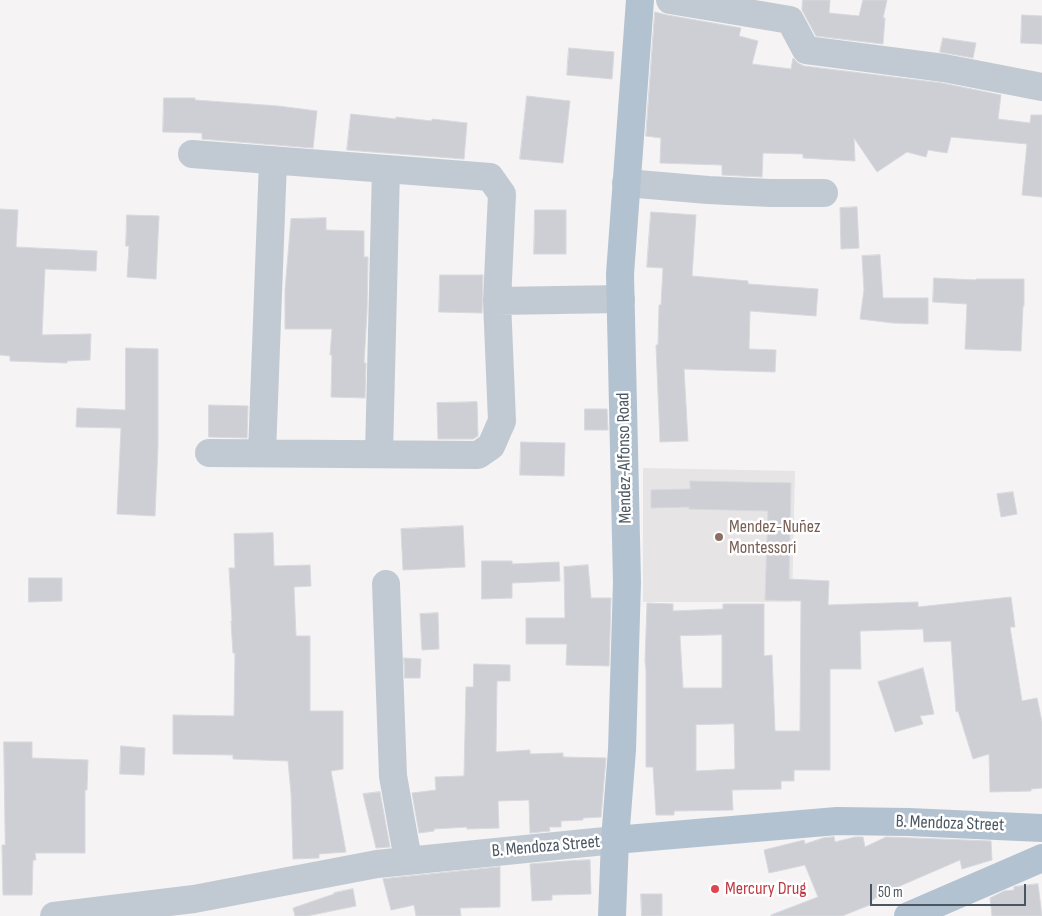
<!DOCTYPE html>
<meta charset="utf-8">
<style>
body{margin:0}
#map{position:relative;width:1042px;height:916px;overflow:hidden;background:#f5f3f3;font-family:"Sofia Sans Condensed",sans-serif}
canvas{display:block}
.scale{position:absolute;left:870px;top:884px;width:156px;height:22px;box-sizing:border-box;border:2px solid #4a5661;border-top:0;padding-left:6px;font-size:15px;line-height:18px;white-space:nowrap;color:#4a5661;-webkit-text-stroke:4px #fff;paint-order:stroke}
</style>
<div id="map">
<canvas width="1042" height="916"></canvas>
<div class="scale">50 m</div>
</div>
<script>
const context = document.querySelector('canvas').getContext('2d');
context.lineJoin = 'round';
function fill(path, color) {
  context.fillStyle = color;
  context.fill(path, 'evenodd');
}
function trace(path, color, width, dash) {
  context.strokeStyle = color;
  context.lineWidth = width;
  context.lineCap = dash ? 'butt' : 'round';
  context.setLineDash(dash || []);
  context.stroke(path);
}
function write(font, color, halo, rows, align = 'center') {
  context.font = font + ' "Sofia Sans Condensed",sans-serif';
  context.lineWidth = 5;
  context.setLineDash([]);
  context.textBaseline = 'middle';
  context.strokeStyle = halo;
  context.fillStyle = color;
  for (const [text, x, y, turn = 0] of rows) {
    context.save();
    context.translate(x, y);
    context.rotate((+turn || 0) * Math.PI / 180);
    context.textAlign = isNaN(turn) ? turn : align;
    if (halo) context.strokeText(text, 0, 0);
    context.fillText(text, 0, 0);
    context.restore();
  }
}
const education = new Path2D(`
 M 643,468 L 795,471 L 792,602 L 643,602 Z`);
const building = new Path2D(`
 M 803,0 L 830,0 L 829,13 L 859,16 L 863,0 L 887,0 L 883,18 L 885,18 L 883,44 L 816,36 L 802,10 Z
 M 655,12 L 667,15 L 741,28 L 739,36 L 758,41 L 752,64 L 791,69 L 793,58 L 798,63 L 804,66 L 942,83 L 1001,95 L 998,119 L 1030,123 L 1031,115 L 1042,115 L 1042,197 L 1022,195 L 1027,144 L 951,137 L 947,153 L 928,150 L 926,157 L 907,152 L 877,172 L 854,138 L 855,161 L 803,158 L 803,154 L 763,153 L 762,177 L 722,175 L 722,165 L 660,163 L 661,138 L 646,136 Z
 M 1022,15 L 1042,16 L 1042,44 L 1021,43 Z
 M 943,38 L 976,43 L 973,58 L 940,52 Z
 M 569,48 L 614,52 L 612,79 L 567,75 Z
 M 527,96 L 570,101 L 563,163 L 520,159 Z
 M 164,98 L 195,98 L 195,100 L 278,106 L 317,111 L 313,148 L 202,139 L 202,133 L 163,132 Z
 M 351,114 L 396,119 L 396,117 L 432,121 L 432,119 L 467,123 L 464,159 L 347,150 Z
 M 857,207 L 859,248 L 841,249 L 840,208 Z
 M 0,209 L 18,210 L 16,247 L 97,251 L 96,271 L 45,269 L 42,335 L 91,334 L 90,360 L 67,361 L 67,363 L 10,361 L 10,356 L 0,355 Z
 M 535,210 L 566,210 L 566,254 L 534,254 Z
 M 651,212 L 696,215 L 692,276 L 748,281 L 748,284 L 818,289 L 816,316 L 750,311 L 749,349 L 776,350 L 775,372 L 684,369 L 688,441 L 660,442 L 656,345 L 658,345 L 659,305 L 661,305 L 663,268 L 647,267 Z
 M 127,215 L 159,216 L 156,279 L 127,277 L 129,246 L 126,246 Z
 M 326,218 L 326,230 L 364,231 L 364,257 L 368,257 L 367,312 L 364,363 L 366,363 L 365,398 L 331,397 L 332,355 L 330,355 L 332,329 L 285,329 L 285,290 L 291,219 Z
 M 880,255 L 883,298 L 928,298 L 928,324 L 893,323 L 860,319 L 864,290 L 862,256 Z
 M 440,275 L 483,275 L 482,313 L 439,312 Z
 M 934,278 L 976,280 L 976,279 L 1024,279 L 1024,306 L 1023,306 L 1021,351 L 965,349 L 967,304 L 933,302 Z
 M 126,348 L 158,349 L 158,446 L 155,516 L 117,514 L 121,428 L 76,427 L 77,408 L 125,410 Z
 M 477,402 L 478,436 L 473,439 L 438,439 L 437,403 Z
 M 209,405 L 248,406 L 247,438 L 209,437 Z
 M 585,409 L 607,409 L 608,430 L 585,430 Z
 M 521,442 L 565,443 L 564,476 L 520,475 Z
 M 690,481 L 791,483 L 789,579 L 829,581 L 828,605 L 918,602 L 918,607 L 1011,597 L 1015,627 L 1010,627 L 1022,701 L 1037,698 L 1042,722 L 1042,788 L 1031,789 L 1031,791 L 990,792 L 989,754 L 973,759 L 958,711 L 956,712 L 951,641 L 924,642 L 923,629 L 860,631 L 861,669 L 830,669 L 830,770 L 794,770 L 794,781 L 781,781 L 781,789 L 732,790 L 733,810 L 674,811 L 674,815 L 656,815 L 653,767 L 646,767 L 646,671 L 645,661 L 647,603 L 673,604 L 673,611 L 723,609 L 723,604 L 764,604 L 764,656 L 772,655 L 775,731 L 800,731 L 801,601 L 765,600 L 768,511 L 689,509 L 689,507 L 651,508 L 651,490 L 690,489 ZM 722,635 L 722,688 L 683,688 L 680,636 ZM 734,724 L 735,769 L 696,771 L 696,725 Z
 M 1013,492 L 1017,514 L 1001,517 L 997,494 Z
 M 463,526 L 465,567 L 403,570 L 401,529 Z
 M 273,533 L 274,566 L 310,565 L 311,586 L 294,587 L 296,636 L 310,636 L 310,711 L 343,711 L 343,769 L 331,771 L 346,852 L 319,854 L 319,858 L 293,859 L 291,793 L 288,761 L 233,759 L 233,755 L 173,754 L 173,715 L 234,716 L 235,653 L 233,653 L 232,638 L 231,621 L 232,621 L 229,568 L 235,568 L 234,534 Z
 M 482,561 L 512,561 L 512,564 L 559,562 L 560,581 L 512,583 L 512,598 L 482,599 Z
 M 588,565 L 591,598 L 611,598 L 609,666 L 566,665 L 567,644 L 526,644 L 526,618 L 565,618 L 564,567 Z
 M 29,578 L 62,578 L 62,601 L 29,602 Z
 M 438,613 L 439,649 L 422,650 L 420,614 Z
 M 404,658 L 421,659 L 420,678 L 405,678 Z
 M 474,664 L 510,665 L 510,681 L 497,681 L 496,752 L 530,750 L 530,754 L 563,753 L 563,757 L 606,758 L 601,817 L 583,818 L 583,820 L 561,821 L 561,827 L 549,827 L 550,831 L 530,833 L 529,800 L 498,801 L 499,828 L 467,829 L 467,827 L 434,829 L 434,831 L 419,833 L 412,793 L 436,790 L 435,777 L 464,776 L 466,687 L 473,687 Z
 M 923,668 L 934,714 L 920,716 L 923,724 L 895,732 L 878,682 Z
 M 4,742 L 32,742 L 32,758 L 88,760 L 87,790 L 85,790 L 85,853 L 35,853 L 36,860 L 33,860 L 32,895 L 3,895 L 2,845 L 5,845 Z
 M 121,746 L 145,748 L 144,775 L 120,774 Z
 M 380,792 L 390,847 L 376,848 L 363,794 Z
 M 834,837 L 835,842 L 855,837 L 863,837 L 865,847 L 886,837 L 991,841 L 992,860 L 962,869 L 960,860 L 893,889 L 877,894 L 877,897 L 871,901 L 872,904 L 842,916 L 771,916 L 771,915 L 818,897 L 805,865 L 769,873 L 764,850 L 804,840 L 805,844 L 823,838 Z
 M 590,860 L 591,894 L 552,895 L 552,900 L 532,901 L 530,864 L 567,861 Z
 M 500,867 L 500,907 L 460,908 L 461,916 L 416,916 L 414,905 L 391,910 L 383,879 Z
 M 1038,884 L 1042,916 L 992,916 L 990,898 L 1004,891 L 1014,890 L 1014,887 Z
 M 353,889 L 356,906 L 307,916 L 295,916 L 293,908 L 334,894 L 334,893 Z
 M 641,894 L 662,894 L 662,916 L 642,916 Z`);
const minor = new Path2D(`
 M 670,0 L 790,20 L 806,50 L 944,68 L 1042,87
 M 192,154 L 490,177 L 502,194 L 497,301 L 621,299
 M 626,183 L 708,190 L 770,193 L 824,193
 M 209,453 L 478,455 L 491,446 L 502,421 L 497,301
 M 262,453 L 273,161
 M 379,454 L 386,169
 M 386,584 L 393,776 L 408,860
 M 54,916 L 194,899 L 377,864 L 615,840`);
const major = new Path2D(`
 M 615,840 L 837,821 L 909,822 L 1042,828
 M 612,916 L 615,840 L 622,750 L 627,582 L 620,274 L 640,0
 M 908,916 L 1042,858`);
const markers = [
 [719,537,5,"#8d6e63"],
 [715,889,5,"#e0444e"]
];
const streetNames = [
 ["Mendez-Alfonso Road",625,458,-91],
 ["B. Mendoza Street",950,824,2],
 ["B. Mendoza Street",546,847,-5]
];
const educationNames = [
 ["Mendez-Nuñez",729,527],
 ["Montessori",729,548]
];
const healthNames = [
 ["Mercury Drug",725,889]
];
fill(education, '#e6e4e5');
fill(building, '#cdcfd5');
trace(building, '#d7d9de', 1);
trace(minor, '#c1cad2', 28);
trace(major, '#b3c2d1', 28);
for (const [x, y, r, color] of markers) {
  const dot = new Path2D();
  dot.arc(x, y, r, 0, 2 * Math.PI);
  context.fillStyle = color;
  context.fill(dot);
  trace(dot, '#fff', 2);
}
write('18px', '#4a5661', '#fff', streetNames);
write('18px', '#785e54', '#fff', educationNames, 'left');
write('18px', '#be3a42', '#fff', healthNames, 'left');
</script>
